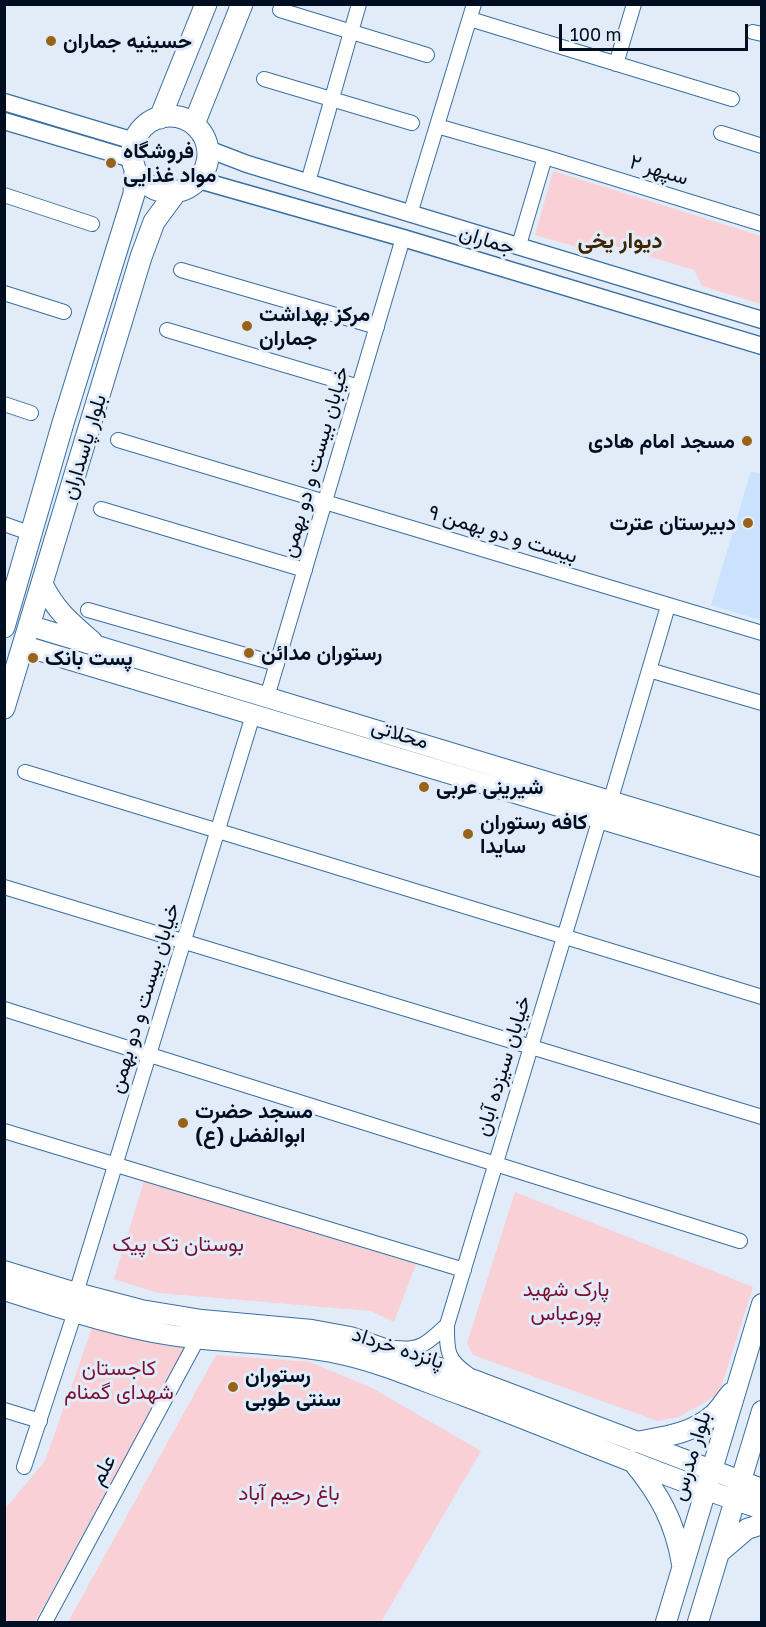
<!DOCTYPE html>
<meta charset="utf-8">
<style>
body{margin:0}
#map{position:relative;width:766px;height:1627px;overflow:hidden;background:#e1ecf8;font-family:"Golos Text",sans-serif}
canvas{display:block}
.frame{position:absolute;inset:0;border:6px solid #000e22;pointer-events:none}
.scale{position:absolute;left:559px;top:24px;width:189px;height:27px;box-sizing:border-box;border:3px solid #000e22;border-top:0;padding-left:8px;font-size:18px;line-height:21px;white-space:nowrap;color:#000e22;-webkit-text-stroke:4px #e1ecf8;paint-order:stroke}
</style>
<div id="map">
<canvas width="766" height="1627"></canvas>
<div class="frame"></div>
<div class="scale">100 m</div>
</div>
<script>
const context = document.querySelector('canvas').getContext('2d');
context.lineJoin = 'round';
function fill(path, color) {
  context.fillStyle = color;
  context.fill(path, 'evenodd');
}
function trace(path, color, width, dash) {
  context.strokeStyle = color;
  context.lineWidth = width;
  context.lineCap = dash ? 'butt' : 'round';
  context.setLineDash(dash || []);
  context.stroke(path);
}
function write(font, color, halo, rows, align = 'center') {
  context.font = font + ' "Golos Text",Vazirmatn,sans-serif';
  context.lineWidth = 6;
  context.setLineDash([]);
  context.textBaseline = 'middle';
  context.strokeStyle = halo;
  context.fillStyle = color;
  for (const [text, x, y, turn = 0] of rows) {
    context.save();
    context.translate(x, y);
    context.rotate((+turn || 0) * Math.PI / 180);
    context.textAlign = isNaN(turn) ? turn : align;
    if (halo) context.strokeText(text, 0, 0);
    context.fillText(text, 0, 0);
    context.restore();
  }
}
const built = new Path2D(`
 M 751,471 L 761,474 L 761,620 L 711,605 Z`);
const green = new Path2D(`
 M 553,171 L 761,236 L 761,304 L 702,286 L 694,270 L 608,244 L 591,251 L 535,235 Z
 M 144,1181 L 416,1264 L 394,1322 L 371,1311 L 158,1293 L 114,1279 Z
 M 515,1192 L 753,1287 L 719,1394 L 679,1417 L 658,1421 L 473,1355 L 467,1343 Z
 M 93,1325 L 162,1345 L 185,1348 L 35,1622 L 5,1622 L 5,1509 L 45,1461 Z
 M 216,1355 L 310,1362 L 372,1388 L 481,1451 L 381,1622 L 68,1622 Z`);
const minor = new Path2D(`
 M 280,10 L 427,55
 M 470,19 L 732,99
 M 753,32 L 762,34
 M 616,64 L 634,4
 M 264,79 L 412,123
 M 437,126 L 545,157 L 762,224
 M 721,133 L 762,146
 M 308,182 L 359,4
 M 4,195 L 92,224
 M 410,214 L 474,4
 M 519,245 L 545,157
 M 181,270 L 377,327
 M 4,293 L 64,312
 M 167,330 L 359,387
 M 4,404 L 31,413
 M 118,440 L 762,633
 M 101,509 L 305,570
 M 4,524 L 32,534
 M 88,610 L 277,664
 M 649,670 L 762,703
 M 267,697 L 403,238
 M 25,772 L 762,997
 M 610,802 L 668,606
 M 4,887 L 762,1117
 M 4,1009 L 740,1241
 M 4,1131 L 464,1270
 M 76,1293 L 253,715
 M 395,1348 C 422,1351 428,1342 447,1325
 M 468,1374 C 446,1359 447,1350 447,1325 L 600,818
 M 4,1410 L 40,1421
 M 24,1467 L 75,1312
 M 45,1622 L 198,1338`);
const tertiary = new Path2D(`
 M 4,102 L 134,141
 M 4,121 L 132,159
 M 208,149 L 247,164 L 762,320
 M 199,180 L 403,238 L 762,346`);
const secondary = new Path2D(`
 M 43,585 C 57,612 70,622 92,641
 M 31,626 L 762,847
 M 24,646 L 762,867
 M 4,1271 L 76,1293 L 141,1310 L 202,1320 L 312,1330 L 350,1337 L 479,1382 L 762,1489
 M 4,1290 C 59,1307 114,1326 170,1335 C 227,1344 285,1342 341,1354 C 383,1363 425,1382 465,1396 C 564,1433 661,1476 762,1509
 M 636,1442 C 663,1437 692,1434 713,1415 C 720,1409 725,1400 731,1393
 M 633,1462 C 660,1495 675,1522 682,1564
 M 719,1553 L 747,1529 L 762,1524
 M 666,1622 L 762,1304
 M 698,1622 L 762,1411`);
const primary = new Path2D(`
 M132 154a38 38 0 1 1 76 0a38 38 0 1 1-76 0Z
 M 160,118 L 206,4
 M 194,124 L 242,4
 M 4,627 L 63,423 L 134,194 L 135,170
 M 4,708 L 141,257 L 154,222 L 176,192`);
const markers = [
 [51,41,6,"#986319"],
 [111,163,6,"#986319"],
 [247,326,6,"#986319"],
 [747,441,6,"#986319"],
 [748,523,6,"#986319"],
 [249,653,6,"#986319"],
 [33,658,6,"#986319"],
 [424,787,6,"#986319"],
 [468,834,6,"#986319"],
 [183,1123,6,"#986319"],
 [233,1387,6,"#986319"]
];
const poiNames = [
 ["حسینیه جماران",63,41],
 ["فروشگاه",123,151],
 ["مواد غذایی",123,175],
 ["مرکز بهداشت",259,314],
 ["جماران",259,338],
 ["مسجد امام هادی",735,441,"right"],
 ["دبیرستان عترت",736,523,"right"],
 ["رستوران مدائن",261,653],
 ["پست بانک",45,658],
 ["شیرینی عربی",436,787],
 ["کافه رستوران",480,822],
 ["سایدا",480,846],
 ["مسجد حضرت",195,1111],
 ["ابوالفضل (ع)",195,1135],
 ["رستوران",245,1375],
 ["سنتی طوبی",245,1399]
];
const streetNames = [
 ["سپهر ۲",659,170,17],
 ["جماران",487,240,17],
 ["بلوار پاسداران",84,447,-73],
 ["خیابان بیست و دو بهمن",315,462,-74],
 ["بیست و دو بهمن ۹",503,534,17],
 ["محلاتی",400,734,17],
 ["خیابان بیست و دو بهمن",144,998,-73],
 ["خیابان سیزده آبان",503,1066,-73],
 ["پانزده خرداد",398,1348,18],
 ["بلوار مدرس",691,1456,-73],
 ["علم",103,1470,-62]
];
const parkNames = [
 ["بوستان تک پیک",178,1244],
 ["پارک شهید",566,1289],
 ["پورعباس",566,1313],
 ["کاجستان",119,1368],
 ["شهدای گمنام",119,1392],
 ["باغ رحیم آباد",289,1493]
];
const neighbourhoodNames = [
 ["دیوار یخی",620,241]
];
fill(built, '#cae2fd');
fill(green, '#f8d0d5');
trace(minor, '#396fa3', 16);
trace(tertiary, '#396fa3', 19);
trace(secondary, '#396fa3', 22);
trace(primary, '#396fa3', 23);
trace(minor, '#fff', 14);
trace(tertiary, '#fff', 16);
trace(secondary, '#fff', 20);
trace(primary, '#fff', 21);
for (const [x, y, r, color] of markers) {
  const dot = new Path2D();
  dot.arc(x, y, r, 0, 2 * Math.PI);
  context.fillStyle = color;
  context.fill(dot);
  trace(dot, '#e1ecf8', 2);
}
write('bold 21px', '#000e22', '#e1ecf8', poiNames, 'left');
write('21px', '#000e22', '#e1ecf8', streetNames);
write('21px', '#7c0e31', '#e1ecf8', parkNames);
write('bold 22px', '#3f2603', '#e1ecf8', neighbourhoodNames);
</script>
